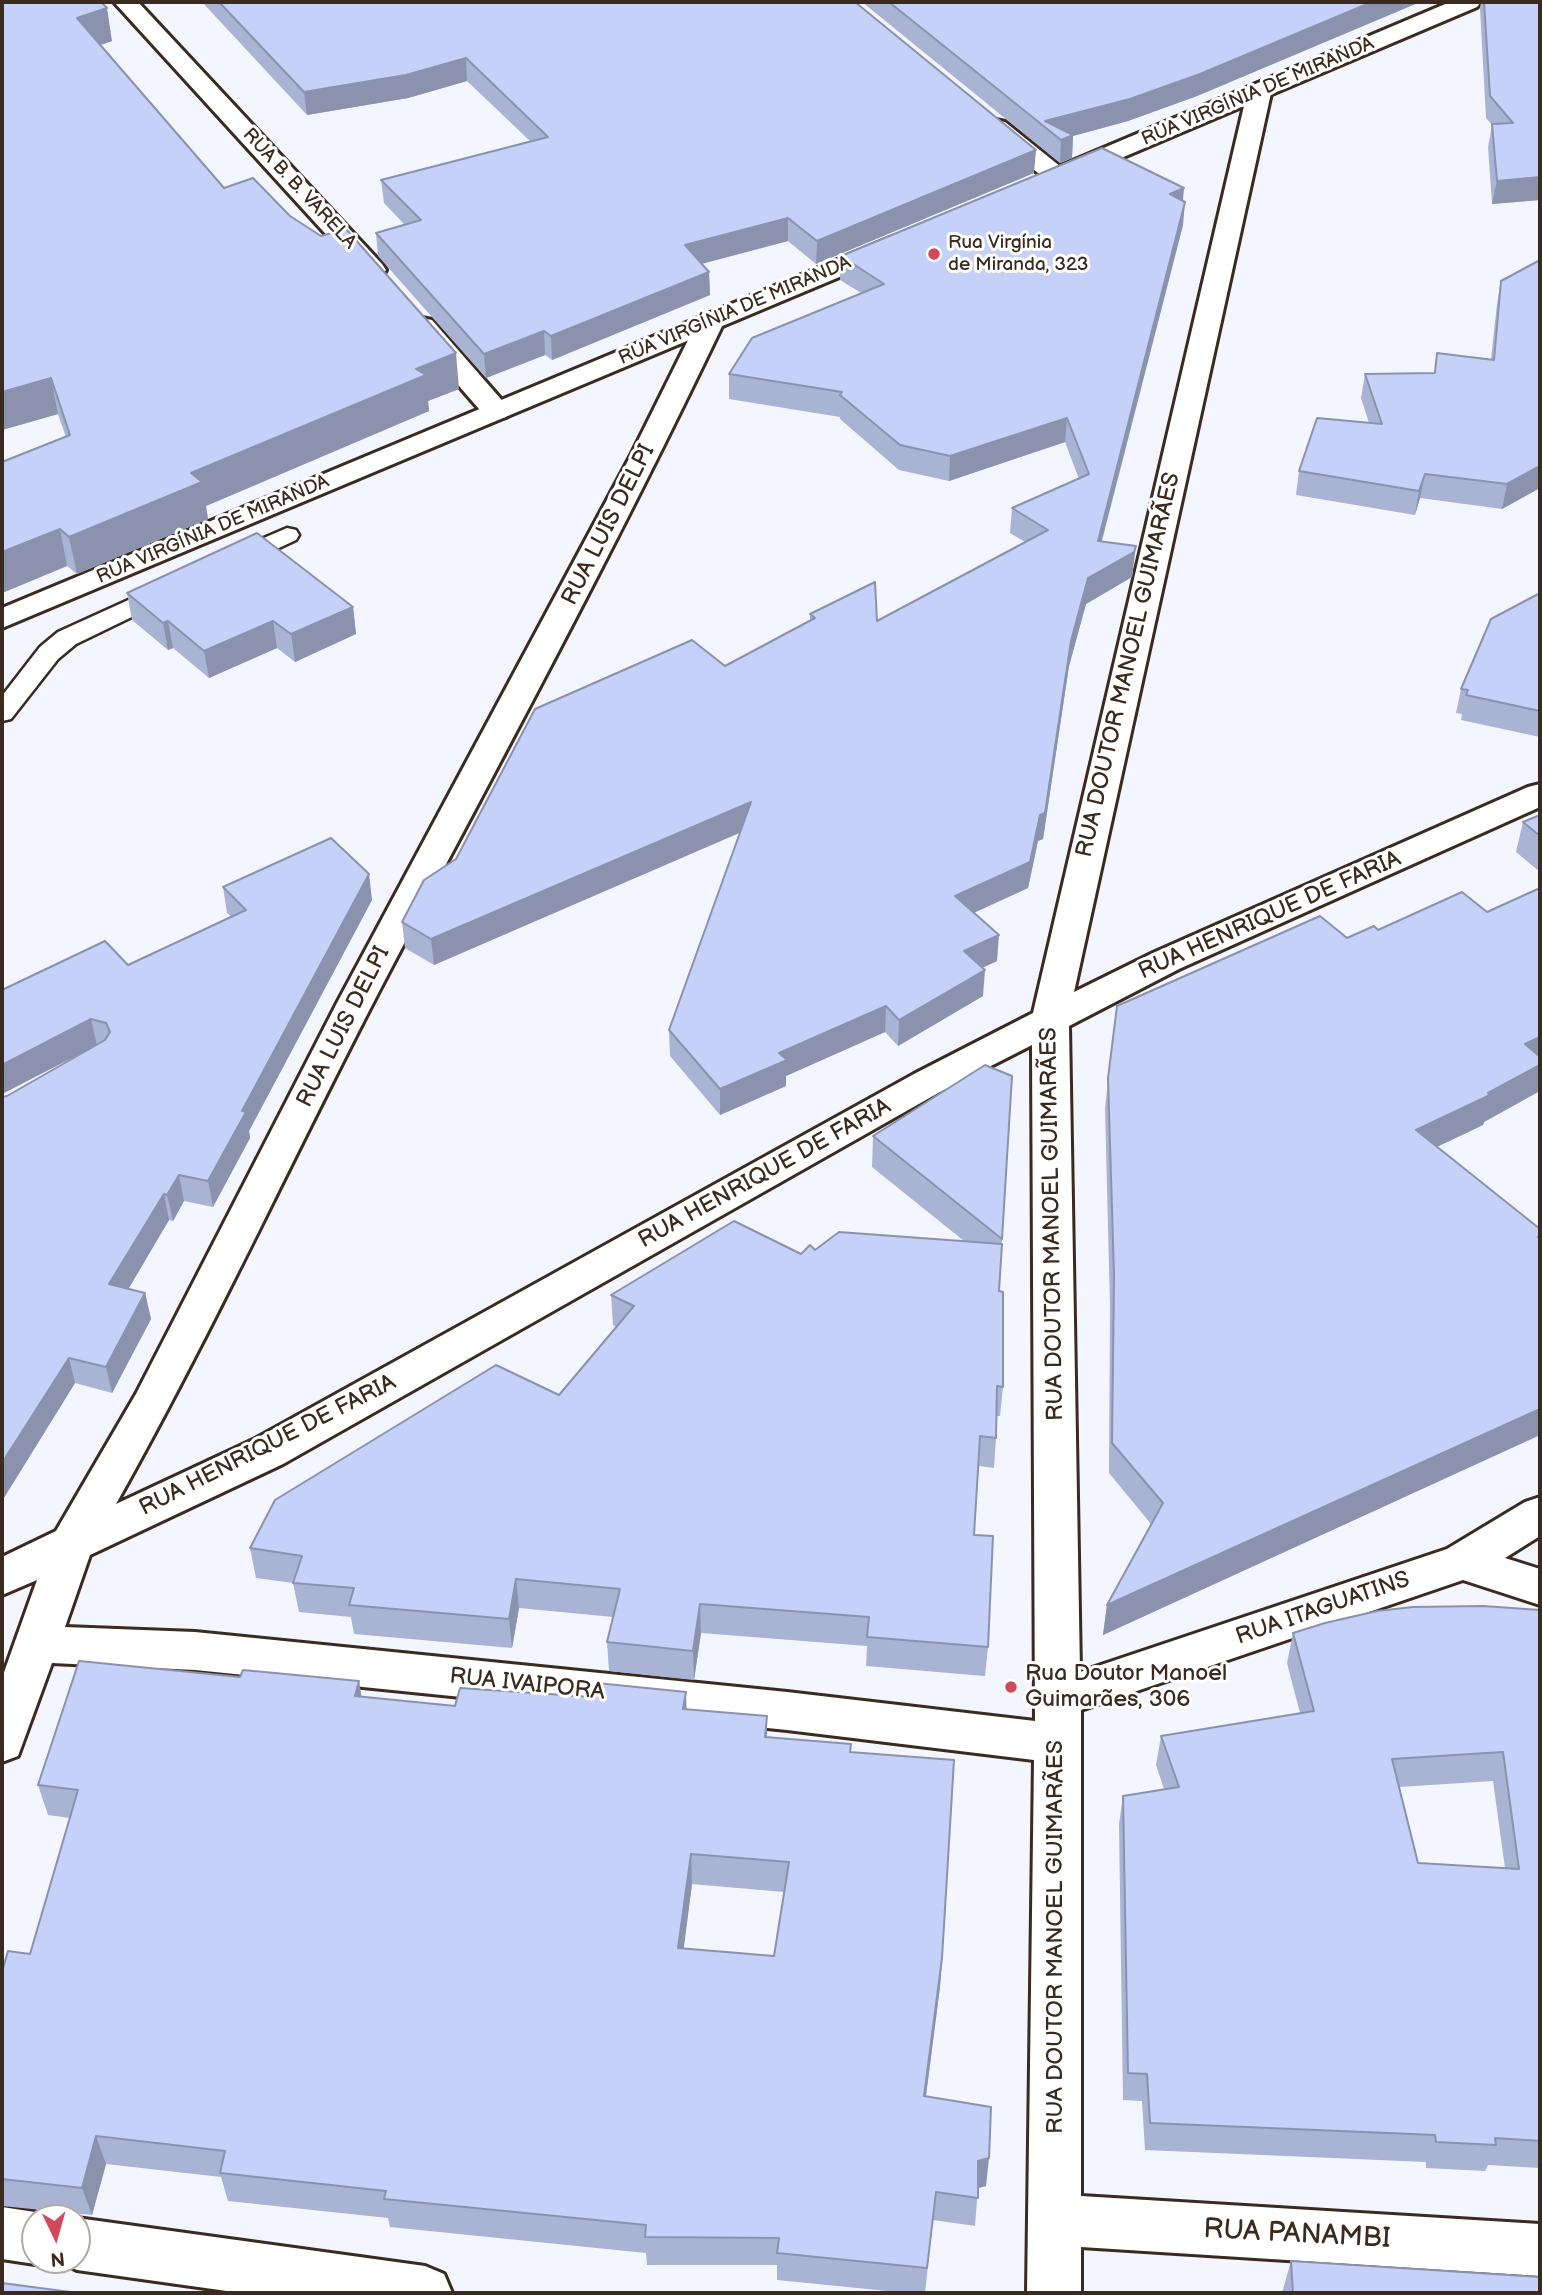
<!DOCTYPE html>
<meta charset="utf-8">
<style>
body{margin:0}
#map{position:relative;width:1542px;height:2295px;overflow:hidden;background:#f3f6fe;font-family:"Balsamiq Sans",sans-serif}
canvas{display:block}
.frame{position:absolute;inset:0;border:4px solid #3b2a1e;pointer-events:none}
.north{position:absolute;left:21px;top:2204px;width:70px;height:70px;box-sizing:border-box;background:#fff;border:2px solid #b1aaa5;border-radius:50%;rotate:175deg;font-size:19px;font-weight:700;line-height:28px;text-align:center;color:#3b2a1e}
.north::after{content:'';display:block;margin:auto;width:24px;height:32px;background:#d1495b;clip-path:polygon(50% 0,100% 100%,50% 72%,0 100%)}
</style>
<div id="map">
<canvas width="1542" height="2295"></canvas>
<div class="frame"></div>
<div class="north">N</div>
</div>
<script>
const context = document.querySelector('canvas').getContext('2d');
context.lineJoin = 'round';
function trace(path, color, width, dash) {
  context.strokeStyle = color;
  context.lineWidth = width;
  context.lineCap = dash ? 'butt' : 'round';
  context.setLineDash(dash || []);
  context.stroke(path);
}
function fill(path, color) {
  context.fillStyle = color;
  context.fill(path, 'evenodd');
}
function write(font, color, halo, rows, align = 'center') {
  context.font = font + ' "Balsamiq Sans",sans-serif';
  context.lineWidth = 6;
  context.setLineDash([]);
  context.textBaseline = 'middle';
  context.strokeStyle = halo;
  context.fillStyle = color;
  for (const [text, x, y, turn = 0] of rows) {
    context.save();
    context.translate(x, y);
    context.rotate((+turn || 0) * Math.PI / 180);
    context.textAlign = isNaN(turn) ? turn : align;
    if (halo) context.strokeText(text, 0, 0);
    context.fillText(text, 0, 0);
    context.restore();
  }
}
const lane = new Path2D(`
 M 287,528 L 296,530 L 299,535 L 296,540 L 240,566 L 222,566 L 218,561 L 222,556 Z
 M 168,582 L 177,585 L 181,590 L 177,595 L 76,644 L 58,659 L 11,719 L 2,721 L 2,696 L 40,647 L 58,632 Z`);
const street = new Path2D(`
 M 114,2 L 138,2 L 382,264 L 386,270 L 382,276 L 364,276 Z
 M 1259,86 L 1268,88 L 1271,93 L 1074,992 L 1153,953 L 1528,787 L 1540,784 L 1540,807 L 1179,969 L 1069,1026 L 1080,1672 L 1447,1549 L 1525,1502 L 1540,1497 L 1540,1536 L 1505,1558 L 1540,1569 L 1540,1605 L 1463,1580 L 1081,1710 L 1081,2196 L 1540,2224 L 1540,2276 L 1081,2247 L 1081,2293 L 1027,2293 L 1034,1760 L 787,1730 L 195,1670 L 52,1663 L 18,1756 L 2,1762 L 2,1678 L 37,1580 L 2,1595 L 2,1557 L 56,1531 L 136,1394 L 337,1003 L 630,457 L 700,316 L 720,316 L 724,322 C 615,551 493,774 375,999 C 288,1167 209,1339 116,1504 L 253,1440 L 914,1074 L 1033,1013 L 1247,93 L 1250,88 ZM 1032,1045 L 1035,1721 L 787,1692 L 195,1632 L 65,1627 L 90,1555 L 283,1464 L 940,1092 Z
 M 996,120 L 1005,122 L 1066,171 L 1070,176 L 1066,181 L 1048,181 L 987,132 L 984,127 L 987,122 Z
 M 422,318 L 432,320 L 506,405 L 510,411 L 506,417 L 496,420 L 486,417 L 412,332 L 408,326 L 412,320 Z
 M 2,2207 L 35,2212 L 49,2218 L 35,2218 L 35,2260 L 44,2260 L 35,2264 L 2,2259 Z
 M 77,2218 L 425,2266 L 444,2274 L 452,2293 L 241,2293 L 77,2270 L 57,2260 L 77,2260 Z`);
const secondary = new Path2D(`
 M 1450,2 L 1481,2 L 1477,7 L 1074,178 L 1056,178 L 1052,173 L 1056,168 Z
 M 890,238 L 899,240 L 903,246 L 899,252 L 2,628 L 2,608 Z`);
const wall = new Path2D(`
 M 2,2 L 112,41 L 100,45 L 224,188 L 290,216 L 459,389 L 428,401 L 429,411 L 206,506 L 208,519 L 77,574 L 67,566 L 2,593 L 66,437 L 58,414 L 2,430 Z
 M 202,2 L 855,2 L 1034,173 L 816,264 L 788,241 L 702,264 L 709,272 L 710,295 L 552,360 L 545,355 L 486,378 L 378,256 L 376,233 L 405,225 L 384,203 L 381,180 L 530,141 L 467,81 L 408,98 L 307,115 Z
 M 862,2 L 1420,2 L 1197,96 L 1128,121 L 1073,136 L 1072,158 L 1060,163 Z
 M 1481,2 L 1540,2 L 1540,200 L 1492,204 L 1488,147 L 1492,125 L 1486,118 L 1480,8 Z
 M 1183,201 L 1183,225 L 1102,541 L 1133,571 L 1132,577 L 1086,604 L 1069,666 L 1043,839 L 1038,841 L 1028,888 L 974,913 L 997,961 L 982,968 L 983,996 L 898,1046 L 885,1032 L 786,1076 L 786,1086 L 720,1115 L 670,1056 L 669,1030 L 740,832 L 434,965 L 405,948 L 402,922 L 456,859 L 725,666 L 810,621 L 810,614 L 877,621 L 1025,542 L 1010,533 L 1012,508 L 1079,479 L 1065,442 L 949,481 L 899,470 L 840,419 L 840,417 L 729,399 L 729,374 L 861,293 L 840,280 L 841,256 Z
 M 1540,260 L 1540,488 L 1502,509 L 1420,498 L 1415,515 L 1296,495 L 1299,471 L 1369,423 L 1361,398 L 1365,374 L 1434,373 L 1437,353 L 1491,359 L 1497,304 L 1501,281 Z
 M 127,593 L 353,607 L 356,634 L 295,662 L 277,648 L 209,678 L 173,648 L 168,650 L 132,620 Z
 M 1540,593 L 1540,737 L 1461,720 L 1462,714 L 1456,713 L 1461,689 Z
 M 1540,815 L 1540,872 L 1516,852 L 1523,822 Z
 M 223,887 L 372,900 L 249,1131 L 250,1138 L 213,1207 L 184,1201 L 173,1221 L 169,1220 L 128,1289 L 145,1293 L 151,1319 L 112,1393 L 75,1383 L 2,1501 L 7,1096 L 97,1045 L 2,1094 L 128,965 L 232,917 L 227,913 Z
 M 1487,912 L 1538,1092 L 1484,1122 L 1483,1125 L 1437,1147 L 1540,1229 L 1540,1435 L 1103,1635 L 1107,1605 L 1151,1524 L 1109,1473 L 1110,1306 L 1105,1108 L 1117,1006 L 1378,930 Z
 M 1012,1076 L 999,1291 L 1003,1387 L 1000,1416 L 997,1416 L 996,1438 L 994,1468 L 979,1466 L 974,1535 L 988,1647 L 985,1676 L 866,1666 L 867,1646 L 701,1633 L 694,1680 L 609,1671 L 607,1642 L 613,1617 L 519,1608 L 512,1648 L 354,1634 L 351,1617 L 299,1612 L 293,1583 L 256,1578 L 250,1548 L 559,1395 L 616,1327 L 613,1325 L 611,1295 L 815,1250 L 964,1241 L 872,1167 L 873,1136 Z
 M 1540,1610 L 1540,2168 L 1488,2165 L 1485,2171 L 1426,2168 L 1426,2162 L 1145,2150 L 1142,2101 L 1123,2100 L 1119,1824 L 1123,1796 L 1164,1789 L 1156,1765 L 1161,1736 L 1300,1713 L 1287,1663 L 1293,1633 ZM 1493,1781 L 1505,1868 L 1418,1863 L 1399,1787 Z
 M 240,1677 L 359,1681 L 361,1697 L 455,1706 L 687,1709 L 767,1738 L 851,1744 L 850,1753 L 942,1958 L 940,1987 L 926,2097 L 986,2186 L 978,2188 L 975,2226 L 933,2220 L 925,2293 L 907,2293 L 777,2280 L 777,2265 L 647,2265 L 646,2253 L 390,2227 L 388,2218 L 228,2201 L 221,2177 L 106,2164 L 92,2215 L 2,2206 L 2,1972 L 30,1954 L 70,1818 L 48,1815 L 38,1785 ZM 692,1884 L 784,1892 L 774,1956 L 683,1949 Z
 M 1291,2261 L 1540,2293 L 1282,2293 Z`);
const shadedWall = new Path2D(`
 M 1372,2 L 1420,2 L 1197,96 L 1128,121 L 1073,136 L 1072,158 L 1060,163 L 1061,140 L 1045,121 Z
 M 107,8 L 112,41 L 83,51 L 77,18 Z
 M 466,58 L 467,81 L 408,98 L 307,115 L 304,92 Z
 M 1036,150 L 1034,173 L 816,264 L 817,241 Z
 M 1540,177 L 1540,200 L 1492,204 L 1497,181 Z
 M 1184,188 L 1182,212 L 1170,194 Z
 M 1185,202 L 1183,225 L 1095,566 L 1098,541 Z
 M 788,218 L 788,241 L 685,268 L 685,245 Z
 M 709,272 L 710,295 L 552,360 L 551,336 Z
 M 544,331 L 545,355 L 486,378 L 484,354 Z
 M 456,353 L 459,389 L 428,401 L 429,411 L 206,506 L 208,519 L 77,574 L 69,537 L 191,473 L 416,369 Z
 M 51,378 L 58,414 L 2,430 L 2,392 Z
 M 1067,418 L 1065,442 L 949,481 L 950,456 Z
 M 1540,466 L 1540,488 L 1502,509 L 1507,484 Z
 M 1425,474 L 1420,498 L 1415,515 L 1419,491 Z
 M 60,529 L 67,566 L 2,593 L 2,552 Z
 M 1136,546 L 1132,577 L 1086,604 L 1069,666 L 1043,839 L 1038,841 L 1028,888 L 953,922 L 955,896 L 1040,815 L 1071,641 L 1088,578 Z
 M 353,607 L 356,634 L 295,662 L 291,634 Z
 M 168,621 L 173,648 L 168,650 L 163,623 Z
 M 273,621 L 277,648 L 209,678 L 204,651 Z
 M 751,802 L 751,828 L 434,965 L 431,939 Z
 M 369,874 L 372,900 L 249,1131 L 250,1138 L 213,1207 L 208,1181 L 242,1111 Z
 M 999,935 L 997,961 L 962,977 L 964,951 Z
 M 985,970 L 983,996 L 898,1046 L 899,1020 Z
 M 886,1006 L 885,1032 L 786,1076 L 786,1086 L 720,1115 L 720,1089 L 779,1053 Z
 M 91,1019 L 97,1045 L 2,1094 L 2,1065 Z
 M 1540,1037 L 1540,1063 L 1525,1044 Z
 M 1540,1065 L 1540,1085 L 1538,1092 L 1484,1122 L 1483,1125 L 1409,1160 L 1416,1130 L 1488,1093 Z
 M 179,1175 L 184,1201 L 173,1221 L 167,1195 Z
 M 164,1194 L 169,1220 L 116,1310 L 109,1284 Z
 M 145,1293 L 151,1319 L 112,1393 L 106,1367 Z
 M 69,1358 L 75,1383 L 2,1501 L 2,1463 Z
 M 1540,1409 L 1540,1435 L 1103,1635 L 1107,1605 Z
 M 516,1579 L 519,1608 L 512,1648 L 509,1619 Z
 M 700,1604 L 701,1633 L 694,1680 L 693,1651 Z
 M 359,1681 L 364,1712 L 355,1696 Z
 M 686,1692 L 687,1723 L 683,1709 Z
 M 767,1716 L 767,1747 L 765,1737 Z
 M 691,1854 L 692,1884 L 680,1978 L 678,1948 Z
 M 942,1958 L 940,1987 L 922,2125 L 924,2096 Z
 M 96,2136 L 106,2164 L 92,2215 L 82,2188 Z
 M 989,2158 L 986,2186 L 975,2189 L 978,2161 Z`);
const building = new Path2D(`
 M 2,2 L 101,2 L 107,8 L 77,18 L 224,188 L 253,178 L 290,216 L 321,236 L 346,229 L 456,353 L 416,369 L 426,375 L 191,473 L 202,482 L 69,537 L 60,529 L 2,552 L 2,462 L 70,435 L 51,378 L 2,392 Z
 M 219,2 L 855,2 L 1036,150 L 817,241 L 788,218 L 685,245 L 709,272 L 551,336 L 544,331 L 484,354 L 376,233 L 421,220 L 381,180 L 548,137 L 466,58 L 406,75 L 304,92 Z
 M 889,2 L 1372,2 L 1200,74 L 1130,99 L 1045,121 L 1073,135 L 1061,140 Z
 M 1484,2 L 1540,2 L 1540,177 L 1497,181 L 1492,124 L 1513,123 L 1490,96 Z
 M 1102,148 L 1184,188 L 1170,194 L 1185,202 L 1098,541 L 1136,546 L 1134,552 L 1088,578 L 1071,641 L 1045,813 L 1040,815 L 1030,862 L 955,896 L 999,935 L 964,951 L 985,970 L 899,1020 L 886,1006 L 779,1053 L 787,1060 L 720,1089 L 669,1030 L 751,802 L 431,939 L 402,922 L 424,880 L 456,859 L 535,709 L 692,640 L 725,666 L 815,618 L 810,614 L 875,582 L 877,621 L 1048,530 L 1012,508 L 1089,474 L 1067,418 L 950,456 L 900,445 L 840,395 L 842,392 L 729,374 L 752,338 L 884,284 L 841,256 Z
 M 1540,260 L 1540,466 L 1507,484 L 1425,474 L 1419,491 L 1299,471 L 1317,418 L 1382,424 L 1365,374 L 1435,373 L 1437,353 L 1494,360 L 1501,281 Z
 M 257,533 L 353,607 L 291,634 L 273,621 L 204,651 L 168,621 L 163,623 L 127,593 Z
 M 1540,593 L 1540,711 L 1466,695 L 1468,690 L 1461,689 L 1491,619 Z
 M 1540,815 L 1540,836 L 1523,822 Z
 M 331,838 L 369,874 L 242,1111 L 246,1112 L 208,1181 L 179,1175 L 167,1195 L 164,1194 L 109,1284 L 145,1293 L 106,1367 L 69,1358 L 2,1463 L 2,1097 L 7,1096 L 105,1040 L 110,1032 L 106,1023 L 91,1019 L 2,1065 L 2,990 L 105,941 L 128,965 L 246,910 L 223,887 Z
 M 1540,888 L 1540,1037 L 1525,1044 L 1540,1057 L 1540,1065 L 1488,1093 L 1490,1095 L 1416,1130 L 1540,1229 L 1540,1235 L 1538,1237 L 1540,1238 L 1540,1409 L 1107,1605 L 1163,1503 L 1112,1443 L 1114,1275 L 1108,1078 L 1117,1006 L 1320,916 L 1347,938 L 1374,926 L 1378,930 L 1462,892 L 1487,912 Z
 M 985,1065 L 1012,1076 L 1002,1239 L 873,1136 Z
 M 734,1221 L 801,1254 L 810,1245 L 815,1250 L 839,1232 L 1002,1244 L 999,1291 L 1003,1292 L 1003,1387 L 997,1386 L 996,1438 L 980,1436 L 974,1535 L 993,1536 L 988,1647 L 867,1637 L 869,1617 L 700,1604 L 693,1651 L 607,1642 L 620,1589 L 516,1579 L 509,1619 L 349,1605 L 354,1588 L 293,1583 L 302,1556 L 250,1548 L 275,1500 L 496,1365 L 559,1395 L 634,1306 L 611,1295 Z
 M 1483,1606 L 1540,1610 L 1540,2141 L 1495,2138 L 1496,2145 L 1436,2142 L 1435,2135 L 1150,2123 L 1147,2074 L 1128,2073 L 1123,1796 L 1179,1787 L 1161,1736 L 1314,1711 L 1293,1633 L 1325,1623 L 1377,1611 L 1413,1607 ZM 1503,1752 L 1519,1869 L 1418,1863 L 1392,1759 Z
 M 79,1661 L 240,1677 L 243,1670 L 359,1681 L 355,1696 L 455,1706 L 460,1688 L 593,1697 L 597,1683 L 686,1692 L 683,1709 L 767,1716 L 765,1737 L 851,1744 L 850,1752 L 954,1760 L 942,1958 L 924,2096 L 991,2107 L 989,2158 L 978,2161 L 978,2198 L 936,2192 L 927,2268 L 777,2253 L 779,2238 L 645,2237 L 646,2225 L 384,2199 L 386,2191 L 220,2173 L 225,2151 L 96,2136 L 82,2188 L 2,2179 L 2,1972 L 8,1951 L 30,1954 L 78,1790 L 38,1785 ZM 691,1854 L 789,1862 L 774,1956 L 678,1948 Z
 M 1291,2261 L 1540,2277 L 1540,2293 L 1293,2293 Z
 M 2,2283 L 78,2293 L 2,2293 Z`);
const markers = [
 [934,254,7,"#d1495b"],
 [1011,1687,7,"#d1495b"]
];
const farStreetnames = [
 ["RUA VIRGÍNIA DE MIRANDA",1258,92,-23],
 ["RUA B. B. VARELA",299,189,47],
 ["RUA VIRGÍNIA DE MIRANDA",735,311,-23],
 ["RUA VIRGÍNIA DE MIRANDA",213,530,-23]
];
const farPoinames = [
 ["Rua Virgínia",948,243],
 ["de Miranda, 323",948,265]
];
const streetNames = [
 ["RUA LUIS DELPI",609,525,-63],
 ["RUA DOUTOR MANOEL GUIMARÃES",1129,665,-77],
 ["RUA HENRIQUE DE FARIA",1270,916,-24],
 ["RUA LUIS DELPI",344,1027,-63],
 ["RUA HENRIQUE DE FARIA",765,1174,-29],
 ["RUA DOUTOR MANOEL GUIMARÃES",1053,1224,-91],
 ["RUA HENRIQUE DE FARIA",268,1446,-27],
 ["RUA ITAGUATINS",1323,1609,-19],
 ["RUA IVAIPORA",527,1685,6],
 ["RUA DOUTOR MANOEL GUIMARÃES",1056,1937,-90]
];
const poiNames = [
 ["Rua Doutor Manoel",1025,1674],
 ["Guimarães, 306",1025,1700]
];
const nearStreetnames = [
 ["RUA PANAMBI",1297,2235,3]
];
trace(lane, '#3b2a1e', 5);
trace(street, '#3b2a1e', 6);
trace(secondary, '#3b2a1e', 6);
fill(lane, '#fff');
fill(street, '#fff');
fill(secondary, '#fff');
fill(wall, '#a9b4d5');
fill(shadedWall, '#8a92ae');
fill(building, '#c5d1f8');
trace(building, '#8a92ae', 2);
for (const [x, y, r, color] of markers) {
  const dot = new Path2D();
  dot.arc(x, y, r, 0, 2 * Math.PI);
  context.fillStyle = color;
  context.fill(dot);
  trace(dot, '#fff', 2.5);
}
write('19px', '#3b2a1e', '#fff', farStreetnames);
write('19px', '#3b2a1e', '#fff', farPoinames, 'left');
write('23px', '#3b2a1e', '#fff', streetNames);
write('23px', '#3b2a1e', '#fff', poiNames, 'left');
write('28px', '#3b2a1e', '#fff', nearStreetnames);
</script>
